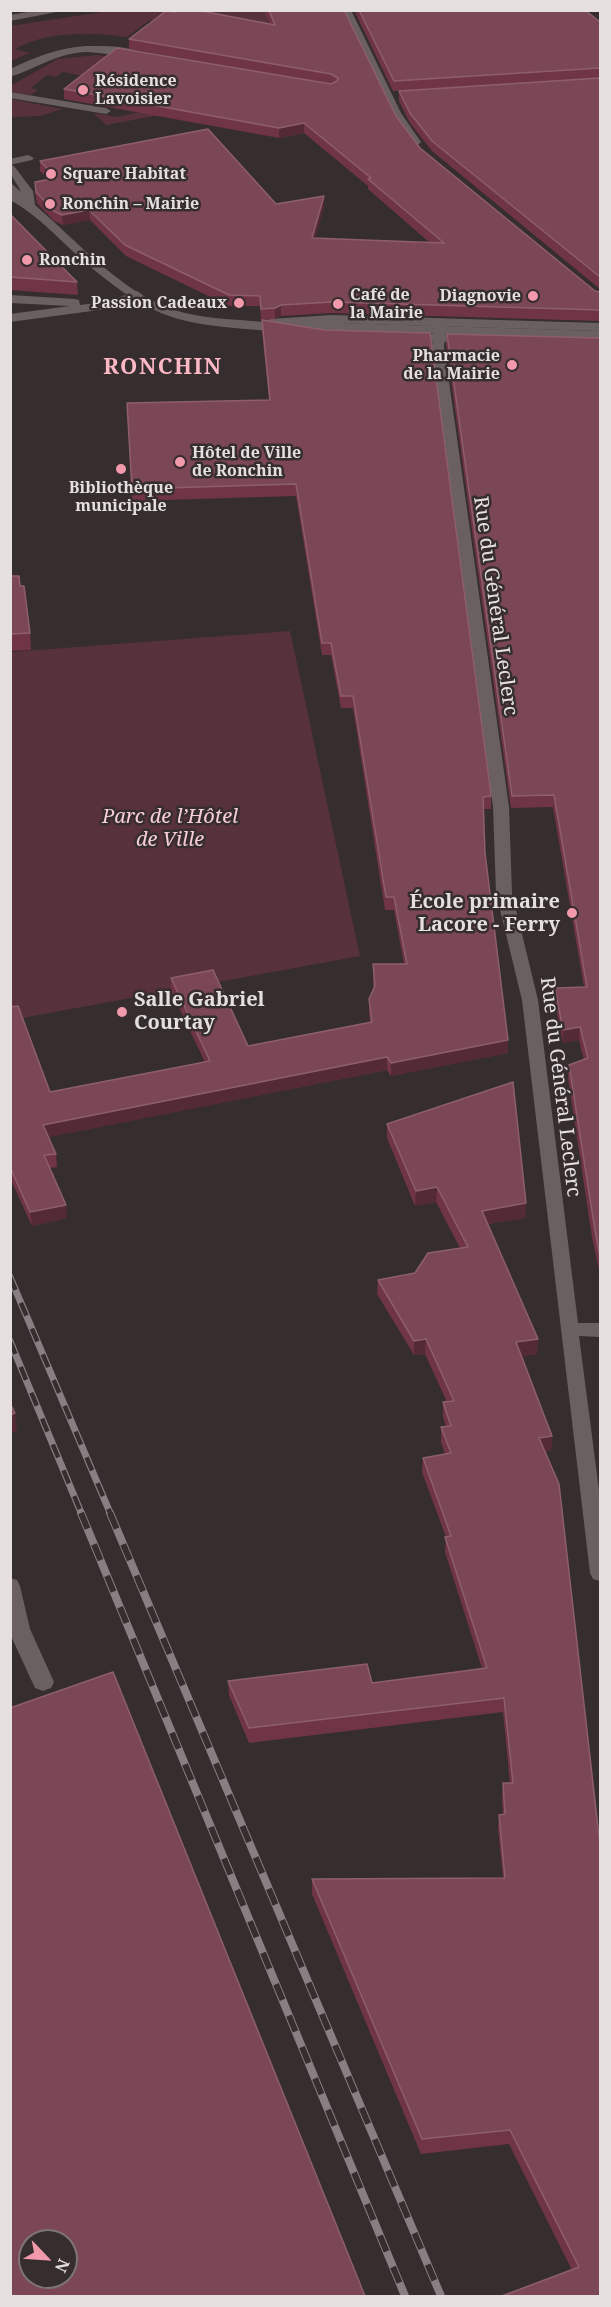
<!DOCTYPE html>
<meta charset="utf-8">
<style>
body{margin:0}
#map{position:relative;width:611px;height:2307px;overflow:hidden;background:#362d2f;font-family:"Noto Serif",serif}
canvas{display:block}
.frame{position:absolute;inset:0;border:12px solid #e5dfe0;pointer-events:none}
.north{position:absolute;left:18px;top:2229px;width:60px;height:60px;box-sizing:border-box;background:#362d2f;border:2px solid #7c7476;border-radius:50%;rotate:115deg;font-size:16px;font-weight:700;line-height:24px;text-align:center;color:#e5dfe0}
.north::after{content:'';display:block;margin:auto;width:21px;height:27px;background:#f29aac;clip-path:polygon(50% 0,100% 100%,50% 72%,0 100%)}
</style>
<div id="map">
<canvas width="611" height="2307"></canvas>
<div class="frame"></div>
<div class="north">N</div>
</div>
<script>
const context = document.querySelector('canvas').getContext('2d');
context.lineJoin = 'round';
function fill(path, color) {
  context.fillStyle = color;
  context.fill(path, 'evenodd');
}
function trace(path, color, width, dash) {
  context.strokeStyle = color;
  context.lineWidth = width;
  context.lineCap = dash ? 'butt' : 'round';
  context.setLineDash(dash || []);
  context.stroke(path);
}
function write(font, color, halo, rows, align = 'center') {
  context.font = font + ' "Noto Serif",serif';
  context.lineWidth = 5;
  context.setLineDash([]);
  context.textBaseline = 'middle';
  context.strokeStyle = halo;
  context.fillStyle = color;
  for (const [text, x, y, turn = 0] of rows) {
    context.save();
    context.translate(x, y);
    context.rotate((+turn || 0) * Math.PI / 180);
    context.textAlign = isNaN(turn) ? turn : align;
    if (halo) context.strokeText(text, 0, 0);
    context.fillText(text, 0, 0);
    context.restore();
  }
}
const green = new Path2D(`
 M 115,10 L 269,10 L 266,15 L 274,38 L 150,20 L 127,37 C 91,32 48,31 15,49 L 30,53 L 11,61 L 10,26 Z
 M 98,55 L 119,59 L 294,90 L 106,125 L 93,113 L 118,117 L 145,111 L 143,87 L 63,72 L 56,77 L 47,75 L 31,88 L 38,90 L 31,95 L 11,92 L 10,86 L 58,59 Z
 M 11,99 L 62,109 L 40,116 L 11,117 Z
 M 290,631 L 360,956 L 11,1020 L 11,652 Z`);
const service = new Path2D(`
 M 10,92 L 106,108 L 111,111 L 106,114 L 10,98 Z
 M 28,155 L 34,158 L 32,160 L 10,165 L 10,159 Z
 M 10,182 L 33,203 L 33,207 L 25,207 L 10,192 Z
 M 275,321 L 600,331 L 600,339 L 271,328 L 269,325 Z
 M 10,1578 L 17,1580 L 20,1586 L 30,1629 L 54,1682 L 51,1688 L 43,1691 L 35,1688 L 10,1634 Z`);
const minor = new Path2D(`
 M 341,10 L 351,10 L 401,113 L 421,142 L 419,144 L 411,144 L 391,113 Z
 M 86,46 C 102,46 129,45 142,54 C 134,60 99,52 87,52 C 57,53 37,68 10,77 L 10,69 C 35,57 58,48 86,46 Z
 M 137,291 L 143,295 L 141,298 L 107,309 L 10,322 L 10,314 L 70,306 L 10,303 L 10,295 L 75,299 L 79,300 L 80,305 L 105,302 Z
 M 440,318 L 446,322 L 444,346 L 509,807 L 512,893 L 538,1000 L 578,1323 L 600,1323 L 600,1337 L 579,1336 L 600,1498 L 600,1581 L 593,1579 L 590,1573 L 522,1000 L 496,893 L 493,807 L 432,346 L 434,322 Z`);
const tertiary = new Path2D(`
 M 39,10 L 67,10 L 10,21 L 10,15 Z`);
const secondary = new Path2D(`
 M 10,165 L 14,166 L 33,191 L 35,205 C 77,241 118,289 171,309 C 200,319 233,319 263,322 L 269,319 L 332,315 L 600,323 L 600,331 L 332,323 L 285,326 L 290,329 L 284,333 C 243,327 200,329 161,313 C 134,302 110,283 88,265 C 63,244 40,216 10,200 L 10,192 L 22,197 C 20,183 10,181 10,165 Z
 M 407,333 L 470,335 L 476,339 L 470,343 L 403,340 L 401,337 L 403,334 Z`);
const railFar1 = new Path2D(`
 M 10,1277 L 111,1515
 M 10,1341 L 82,1515`);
const rail = new Path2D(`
 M 81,1513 L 405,2296
 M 110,1513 L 441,2296`);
const wall = new Path2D(`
 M 266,10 L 344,10 L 396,116 L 420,148 L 595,291 L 600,292 L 600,321 L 332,313 L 281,316 L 275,319 L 262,320 L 491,794 L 491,809 L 483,809 L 485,853 L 508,1040 L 508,1053 L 391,1076 L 387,1070 L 49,1137 L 56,1154 L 57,1167 L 49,1168 L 67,1218 L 32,1226 L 10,1178 L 10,1007 L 50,1092 L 205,1062 L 171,991 L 171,978 L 248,1046 L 370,1023 L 369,1013 L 369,999 L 373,988 L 373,964 L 404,964 L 394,910 L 385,910 L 353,708 L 341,708 L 331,655 L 322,655 L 296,496 L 132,501 L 127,403 L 269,400 L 262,331 L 262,320 L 261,320 L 260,306 L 229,306 L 126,256 L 90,220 L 63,225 L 54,221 L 37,203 L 35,192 L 35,182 L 48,179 L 40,171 L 40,161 L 276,204 L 324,206 L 315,238 L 430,243 L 368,189 L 368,186 L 304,133 L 279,138 L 64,99 L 64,89 L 331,84 L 129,49 L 129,39 L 175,12 L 270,24 L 266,15 Z
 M 354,10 L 585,10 L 600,22 L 600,289 L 432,151 L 410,123 L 399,101 L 399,91 L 556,81 L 393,91 Z
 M 10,214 L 77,282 L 78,295 L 10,290 Z
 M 447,334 L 600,338 L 600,1275 L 592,1237 L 568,1078 L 569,1065 L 584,1060 L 579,1040 L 562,1043 L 555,1000 L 555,988 L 584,987 L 553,807 L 511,808 L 446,345 Z
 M 10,576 L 20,586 L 30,633 L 31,650 L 10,651 Z
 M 387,1124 L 526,1203 L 525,1218 L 488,1224 L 537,1354 L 522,1356 L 552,1436 L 551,1450 L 545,1451 L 600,2296 L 572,2270 L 509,2144 L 421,2154 L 312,1894 L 312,1879 L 503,1878 L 498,1829 L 499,1815 L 503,1815 L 502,1798 L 503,1783 L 510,1783 L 503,1712 L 249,1743 L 229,1695 L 228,1681 L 372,1683 L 482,1668 L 445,1552 L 446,1537 L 422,1472 L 423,1458 L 445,1454 L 441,1442 L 441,1427 L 446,1426 L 443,1417 L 443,1402 L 447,1402 L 425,1354 L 414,1355 L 377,1294 L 378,1280 L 415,1273 L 460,1248 L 436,1202 L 415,1206 L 387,1138 Z`);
const shadedWall = new Path2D(`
 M 304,123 L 304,133 L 279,138 L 279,128 Z
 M 324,196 L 324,206 L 312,249 L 312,238 Z
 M 89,210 L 90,220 L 63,225 L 62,215 Z
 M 281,305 L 281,316 L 275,319 L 275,308 Z
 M 580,1027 L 579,1040 L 562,1043 L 563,1030 Z
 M 508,1040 L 508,1053 L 391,1076 L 391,1063 Z
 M 387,1057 L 387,1070 L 44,1138 L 43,1125 Z
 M 437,1187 L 436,1202 L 415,1206 L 416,1191 Z
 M 526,1203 L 525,1218 L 482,1225 L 482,1211 Z
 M 66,1205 L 67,1218 L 32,1226 L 30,1212 Z
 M 426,1339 L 425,1354 L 414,1355 L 414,1341 Z
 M 538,1339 L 537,1354 L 515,1357 L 516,1342 Z
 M 15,1413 L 17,1431 L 10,1433 L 10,1415 Z
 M 552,1436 L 551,1450 L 538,1453 L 539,1438 Z`);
const building = new Path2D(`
 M 177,10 L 196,10 L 275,25 L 269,10 L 344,10 L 396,116 L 420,148 L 595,291 L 600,292 L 600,310 L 332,302 L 281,305 L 275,308 L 261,309 L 260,296 L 229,295 L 125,245 L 89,210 L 62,215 L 54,211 L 36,192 L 35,182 L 56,178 L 40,161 L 208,129 L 276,204 L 324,196 L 312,238 L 444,243 L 368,179 L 371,178 L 304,123 L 279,128 L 64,89 L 117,48 L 331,84 L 337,81 L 338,78 L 331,74 L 129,39 L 166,11 L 175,12 Z
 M 359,10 L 585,10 L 600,22 L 600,68 L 394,81 Z
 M 600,78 L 600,277 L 432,141 L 410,113 L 399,91 Z
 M 10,214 L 77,282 L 10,277 Z
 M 262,320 L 325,330 L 430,333 L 491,794 L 491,796 L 483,797 L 485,853 L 508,1040 L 391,1063 L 387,1057 L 43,1125 L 56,1154 L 44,1155 L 66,1205 L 30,1212 L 10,1167 L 10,1007 L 18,1006 L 50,1092 L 210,1061 L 171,978 L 213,970 L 248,1046 L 372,1022 L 369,999 L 375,986 L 373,964 L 407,964 L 394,897 L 386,897 L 353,696 L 341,696 L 331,643 L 322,643 L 296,484 L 132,489 L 127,403 L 270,400 Z
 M 447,334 L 600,338 L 600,1257 L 594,1224 L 569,1065 L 588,1058 L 580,1027 L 563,1030 L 555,988 L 587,987 L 554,795 L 512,796 Z
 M 10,576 L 19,576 L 20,586 L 24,586 L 30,633 L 10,634 Z
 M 513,1082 L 526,1203 L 482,1211 L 538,1339 L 516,1342 L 552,1436 L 539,1438 L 559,1484 L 600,1845 L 600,2296 L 502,2296 L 579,2267 L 510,2130 L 422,2139 L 312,1879 L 505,1878 L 499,1815 L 505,1814 L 503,1783 L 513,1783 L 504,1698 L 249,1728 L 228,1681 L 367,1664 L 372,1683 L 487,1668 L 445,1537 L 451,1536 L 423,1458 L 451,1453 L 441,1427 L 451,1426 L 443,1402 L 454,1401 L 426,1339 L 414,1341 L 378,1280 L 415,1273 L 428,1253 L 468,1247 L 437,1187 L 416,1191 L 387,1124 Z
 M 10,1403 L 15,1413 L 10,1415 Z
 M 113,1672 L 365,2296 L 10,2296 L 10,1708 ZM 30,2241 L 66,2241 L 66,2277 L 30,2277 Z`);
const markers = [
 [83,90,6,"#f29aac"],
 [51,174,6,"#f29aac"],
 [50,204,6,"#f29aac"],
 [27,260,6,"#f29aac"],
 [533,296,6,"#f29aac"],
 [239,303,6,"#f29aac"],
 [338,304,6,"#f29aac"],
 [512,365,6,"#f29aac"],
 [180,462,6,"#f29aac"],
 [121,469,6,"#f29aac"],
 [572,913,6,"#f29aac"],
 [122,1012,6,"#f29aac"]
];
const farPoinames = [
 ["Résidence",95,81],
 ["Lavoisier",95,99],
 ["Square Habitat",63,174],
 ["Ronchin – Mairie",62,204],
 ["Ronchin",39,260],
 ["Café de",350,295],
 ["la Mairie",350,313],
 ["Diagnovie",521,296,"right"],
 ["Passion Cadeaux",227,303,"right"],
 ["Pharmacie",500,356,"right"],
 ["de la Mairie",500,374,"right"],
 ["Hôtel de Ville",192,453],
 ["de Ronchin",192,471],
 ["Bibliothèque",121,488,"center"],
 ["municipale",121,506,"center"]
];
const streetNames = [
 ["Rue du Général Leclerc",495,606,82],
 ["Rue du Général Leclerc",560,1087,83]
];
const parkNames = [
 ["Parc de l’Hôtel",170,817],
 ["de Ville",170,840]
];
const poiNames = [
 ["École primaire",560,902],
 ["Lacore - Ferry",560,925],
 ["Salle Gabriel",134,1000,"left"],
 ["Courtay",134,1023,"left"]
];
const farDistrictnames = [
 ["RONCHIN",163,368]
];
fill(green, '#58323a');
fill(service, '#6a6061');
fill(minor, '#6a6061');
fill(tertiary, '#6a6061');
fill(secondary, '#6a6061');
trace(railFar1, '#877f81', 7);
trace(rail, '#877f81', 8);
trace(railFar1, '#362d2f', 4.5, [14]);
trace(rail, '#362d2f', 6, [17]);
fill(wall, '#703545');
fill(shadedWall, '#532a35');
fill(building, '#7c4755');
trace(building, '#8d5f6b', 1.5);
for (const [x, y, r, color] of markers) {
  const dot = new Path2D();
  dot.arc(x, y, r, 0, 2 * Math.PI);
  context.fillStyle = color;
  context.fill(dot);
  trace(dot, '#362d2f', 2);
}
write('bold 16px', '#e5dfe0', '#362d2f', farPoinames, 'left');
write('20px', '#e5dfe0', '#362d2f', streetNames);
write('italic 20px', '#f8ced5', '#362d2f', parkNames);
write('bold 20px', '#e5dfe0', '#362d2f', poiNames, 'right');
context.letterSpacing = '1.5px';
write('bold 22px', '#fcb8c5', '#362d2f', farDistrictnames);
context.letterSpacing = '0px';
</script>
